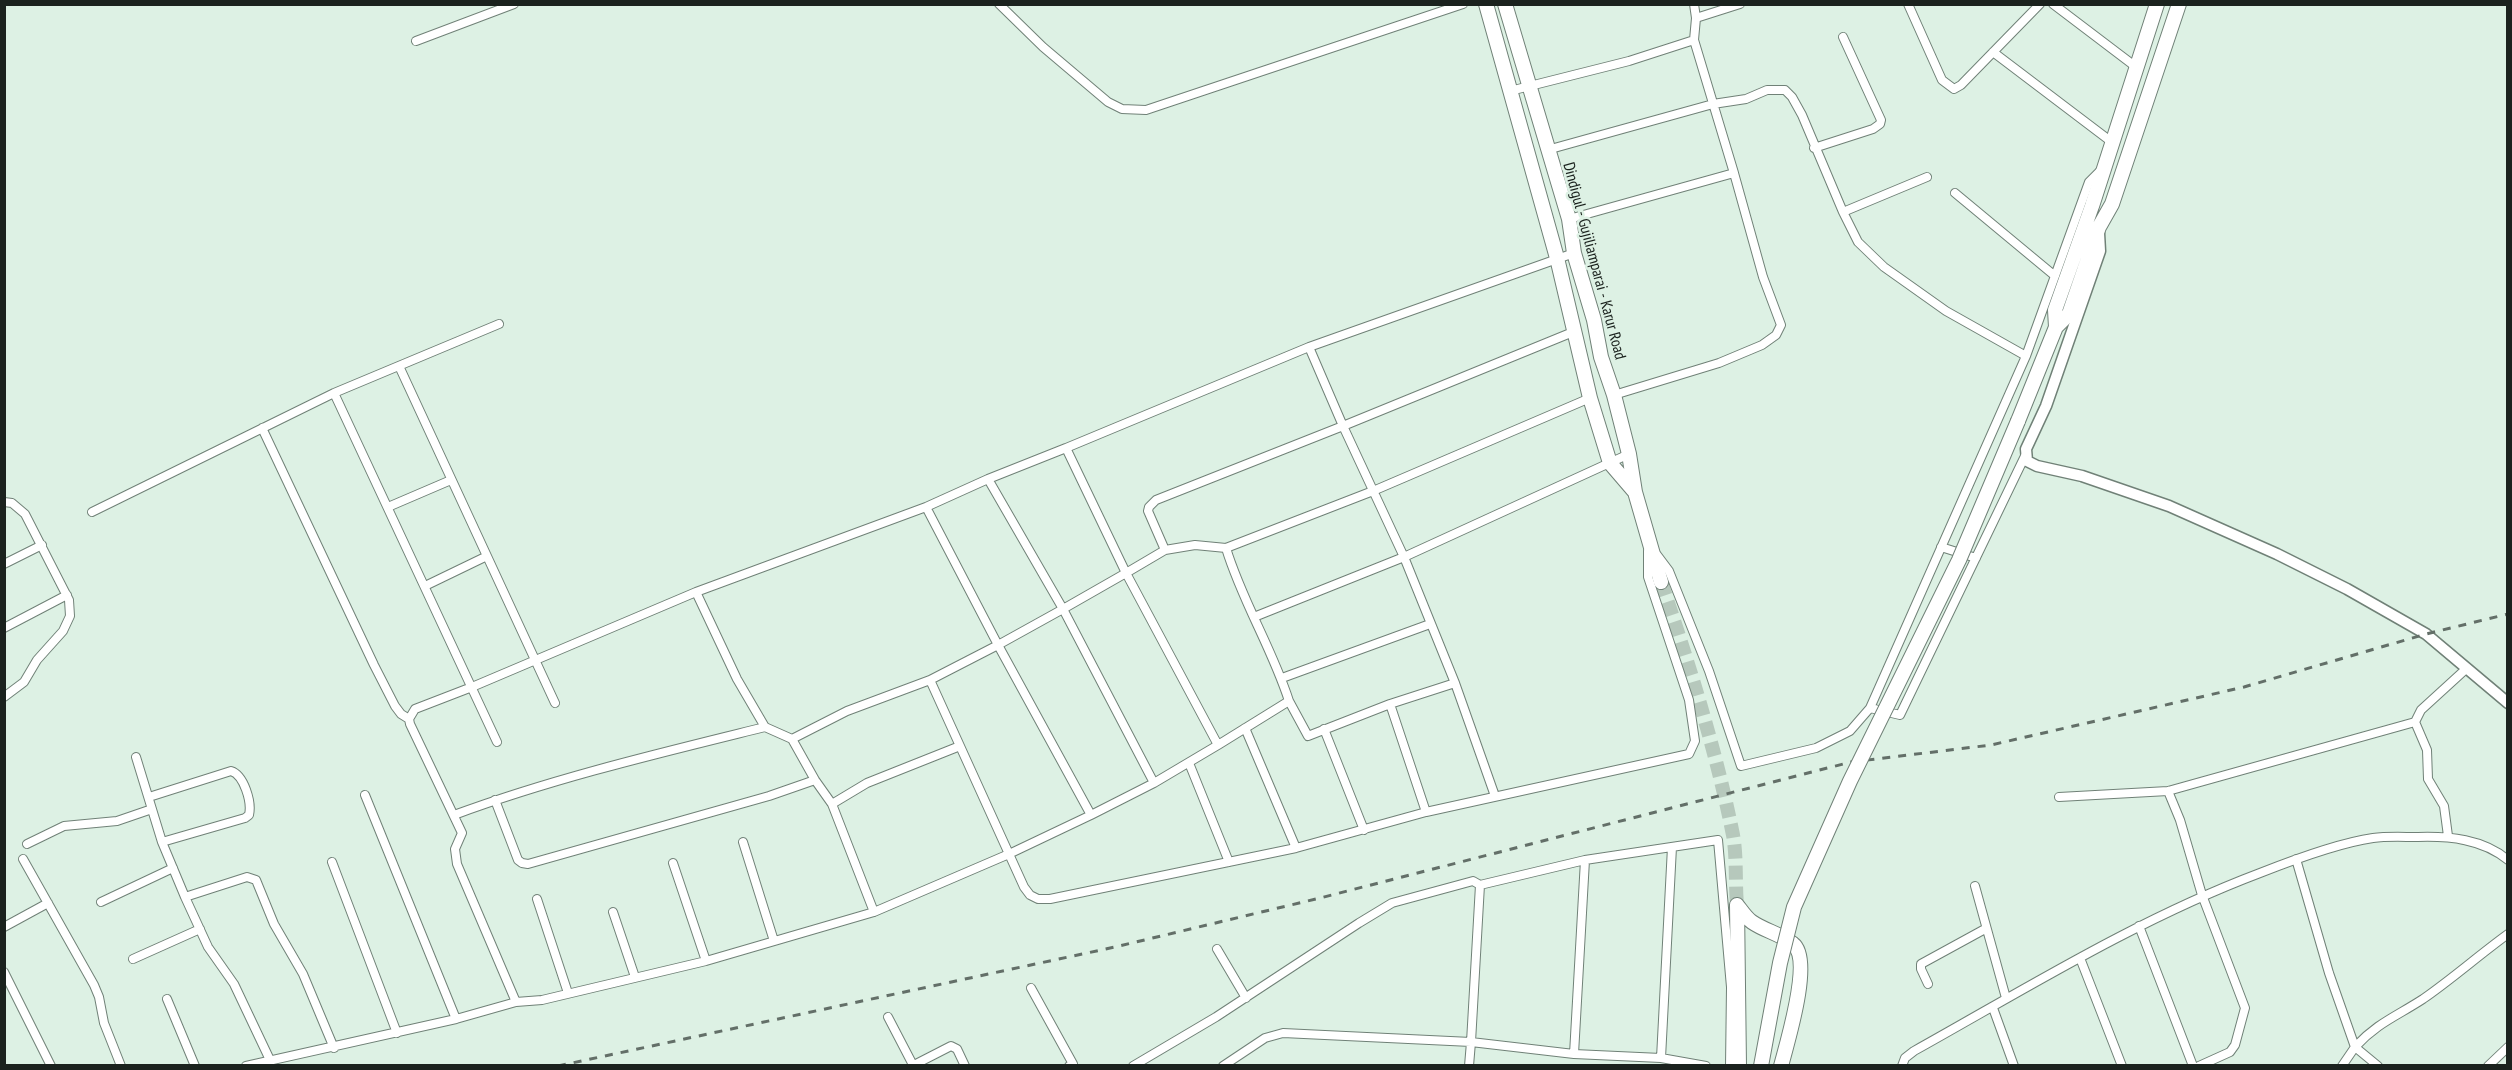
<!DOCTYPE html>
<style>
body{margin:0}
#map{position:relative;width:2512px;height:1070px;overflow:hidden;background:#ddf1e4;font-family:"PT Sans Narrow",sans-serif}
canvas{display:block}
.frame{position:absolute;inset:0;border:6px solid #1b221e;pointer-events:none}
</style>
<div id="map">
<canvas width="2512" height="1070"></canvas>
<div class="frame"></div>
</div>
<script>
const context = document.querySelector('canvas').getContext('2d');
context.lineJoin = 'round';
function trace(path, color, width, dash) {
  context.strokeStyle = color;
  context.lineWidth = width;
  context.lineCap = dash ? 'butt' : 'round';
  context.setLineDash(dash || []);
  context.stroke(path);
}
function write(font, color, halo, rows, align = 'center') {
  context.font = font + ' "PT Sans Narrow",sans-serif';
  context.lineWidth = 5;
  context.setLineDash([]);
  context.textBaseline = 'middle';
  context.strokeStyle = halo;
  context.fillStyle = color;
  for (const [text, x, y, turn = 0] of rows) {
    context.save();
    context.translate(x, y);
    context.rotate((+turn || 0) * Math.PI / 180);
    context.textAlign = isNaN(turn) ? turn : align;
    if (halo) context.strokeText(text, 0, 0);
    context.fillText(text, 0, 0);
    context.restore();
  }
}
const primaryTunnel = new Path2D(`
 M 1661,582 C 1689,664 1716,750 1733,835 C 1737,857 1735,882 1737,905`);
const minor = new Path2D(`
 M 999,4 L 1043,47 L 1108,102 L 1122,109 L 1146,110 L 1463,4
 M 1694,4 L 1696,18 L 1694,40 L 1734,173
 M 1908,4 L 1942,80 L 1954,89 L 1961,85 L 2040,4
 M 2053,4 L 2136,67
 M 1696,18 L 1740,4
 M 416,41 L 514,4
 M 1993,52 L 2113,143
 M 1510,91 L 1629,61 L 1694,40
 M 1814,148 L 1873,129 L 1880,124 L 1881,120 L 1843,37
 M 1547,150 L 1713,104 L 1746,99 L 1767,90 L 1785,90 L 1792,97 L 1802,115 L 1843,212 L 1858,242 L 1884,267 L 1946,311 L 2026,356 L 2089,182 L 2102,169
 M 1955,193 L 2055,276
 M 1843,212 L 1927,177
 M 1569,219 L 1734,173 L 1763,277 L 1781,325 L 1776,335 L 1762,345 L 1719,363 L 1614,395
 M 1309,347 L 1574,253
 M 399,366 L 555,703
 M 334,393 L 497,742
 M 262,428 L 374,665 L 395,706 L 401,714 L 409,719
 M 1066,448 L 1309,347 L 1343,426 L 1156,500 L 1149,507 L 1148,511 L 1165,550 L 1195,545 L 1226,548 C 1242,601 1272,648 1289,701 L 1218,745
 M 1066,448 L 1126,573 L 1063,609 L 988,479 Z
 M 2025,456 L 1900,715 L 1870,708 L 2026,356
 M 4,502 L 12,503 L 25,514 L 69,600 L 70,616 L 63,631 L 37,660 L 24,682 L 4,697
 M 388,507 L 451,480
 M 926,507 L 998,645 L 1063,609 L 1154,783 L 1091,815
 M 92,512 L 334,393 L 499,324
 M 1941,547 L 1976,558
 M 1226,548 L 1373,491 L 1590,398
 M 1657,555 L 1669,571 L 1709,671 L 1741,766 L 1816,748 L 1850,731 L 1870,708
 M 4,564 L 42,545
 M 425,586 L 485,557
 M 696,592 L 737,679 L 765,727 L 792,739 L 815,780 L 832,804 L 874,912
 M 1254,617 L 1404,557 L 1629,454
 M 4,628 L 67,595
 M 1282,678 L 1430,624
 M 1289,701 L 1308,736 L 1390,704 L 1455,683
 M 1390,704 L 1426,812
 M 1245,728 L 1296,848
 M 1324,729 L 1364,830
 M 792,739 L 847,711 L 930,680
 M 136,757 L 162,842 L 185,897 L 208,947 L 234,984 L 270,1060
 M 1189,763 L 1229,862
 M 1154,783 L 1218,745 L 1126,573 L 1165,550
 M 2168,791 L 2180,820 L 2202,895 L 2245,1008 L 2235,1045 L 2230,1052 L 2199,1066
 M 365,795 L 456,1019 L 516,1002 L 542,1000 L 706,961 L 874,912 L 1009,854 L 1091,815 L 998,645 L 930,680 L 1024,887 L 1030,895 L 1038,899 L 1050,899 L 1296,848 L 1426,812 L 1689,754 L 1695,741 L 1689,700 L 1648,577 L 1648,551
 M 1495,796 L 1455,683 L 1404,557 L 1343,426 L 1573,332
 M 149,797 L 231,771 C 244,775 252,802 249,815 L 245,818 L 162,842
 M 2059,797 L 2168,791 L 2415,722
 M 495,800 L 518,860 L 522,863 L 528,864 L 769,796 L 815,780
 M 832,804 L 867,783 L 960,746
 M 454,815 C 554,778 660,753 765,727
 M 2448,836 L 2444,806 L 2428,779 L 2427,750 L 2415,722 L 2421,710 L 2467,668
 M 743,842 L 774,941
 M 27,844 L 64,826 L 117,821 L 152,809
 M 23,859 L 94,985 L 99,997 L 104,1023 L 121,1066
 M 2296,859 L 2329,973 L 2355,1047 L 2342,1066
 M 332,862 L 397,1033
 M 673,863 L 706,961
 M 1480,885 L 1471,1042 L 1574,1054 L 1585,860
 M 1975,886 L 2006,998
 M 185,897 L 247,877 L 256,880 L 274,924 L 303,974 L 334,1048
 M 537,899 L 568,993
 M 101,902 L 173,868
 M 613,912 L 635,977
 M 2139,926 L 2193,1066
 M 4,927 L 48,903
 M 1217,949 L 1246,998
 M 2080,958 L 2122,1066
 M 133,959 L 200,929
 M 4,972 L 51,1066
 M 1928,984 L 1921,969 L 1921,964 L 1985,929
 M 1031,988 L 1073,1064 L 1069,1066
 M 167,999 L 195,1066
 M 516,1002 L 457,864 L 455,849 L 462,833 L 410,724 L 409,719 L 415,709 L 472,687 L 696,592 L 926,507 L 988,479
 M 1993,1008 L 2014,1066
 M 888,1017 L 913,1065
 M 1574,1054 L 1661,1058 L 1672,847
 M 1661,1058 L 1706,1066
 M 246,1066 L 456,1019
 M 912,1066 L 951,1046 L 957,1049 L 965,1066
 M 1133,1066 L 1216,1017 L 1359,923 L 1392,903 L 1473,881 L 1480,885 L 1585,860 L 1718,840 L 1731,987 L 1730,1066
 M 1223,1066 L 1265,1038 L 1283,1033 L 1471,1042 L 1469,1066
 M 1902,1066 L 1905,1058 L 1914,1051 C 2027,988 2138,919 2260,873 C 2293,860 2338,843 2373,838 C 2387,836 2403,837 2418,837 C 2449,836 2483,839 2508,860
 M 2378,1066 L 2355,1047 C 2377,1023 2397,1016 2423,999 C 2452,979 2479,955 2508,934
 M 2488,1066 L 2508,1047`);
const tertiary = new Path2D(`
 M 2099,233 L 2100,251 L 2046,406 L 2026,449 L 2027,461 L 2037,466 L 2082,476 L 2169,506 L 2277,554 L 2347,589 L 2426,634 L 2508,703`);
const primary = new Path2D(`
 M 1486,4 L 1557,258 L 1590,398 L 1610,463 L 1634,491
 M 1505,4 L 1569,219 L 1574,253 L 1594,320 L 1601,357 L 1614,395 L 1629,454 L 1635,492 L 1661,582
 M 2056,327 L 2055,310 L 2092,206 L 2157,4
 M 2018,421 L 2056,327 L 2069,314 L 2099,227 L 2112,204 L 2179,4
 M 1737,905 C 1741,910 1746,918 1752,922 C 1765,931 1781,934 1793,944 C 1813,959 1787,1043 1781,1066
 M 1737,905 L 1739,1066`);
const rail = new Path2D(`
 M 558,1066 L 1115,947 L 1320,898 L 1851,762 L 1991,745 L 2244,687 L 2426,634 L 2508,614`);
const primaryBridge = new Path2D(`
 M 1761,1066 L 1780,963 L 1794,907 L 1850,781 L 1959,560 L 2018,421`);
const streetNames = [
 ["Dindigul - Gujiliamparai - Karur Road",1594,261,75]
];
trace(primaryTunnel, '#b6c8bc', 14, [14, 7]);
trace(minor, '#708177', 10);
trace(tertiary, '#708177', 13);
trace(primary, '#708177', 16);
trace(minor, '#fff', 8);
trace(tertiary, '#fff', 10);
trace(primary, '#fff', 14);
trace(rail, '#636f68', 3, [8, 8]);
trace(primaryBridge, '#708177', 16, []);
trace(primaryBridge, '#fff', 14);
write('16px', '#1b221e', '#ddf1e4', streetNames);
</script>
